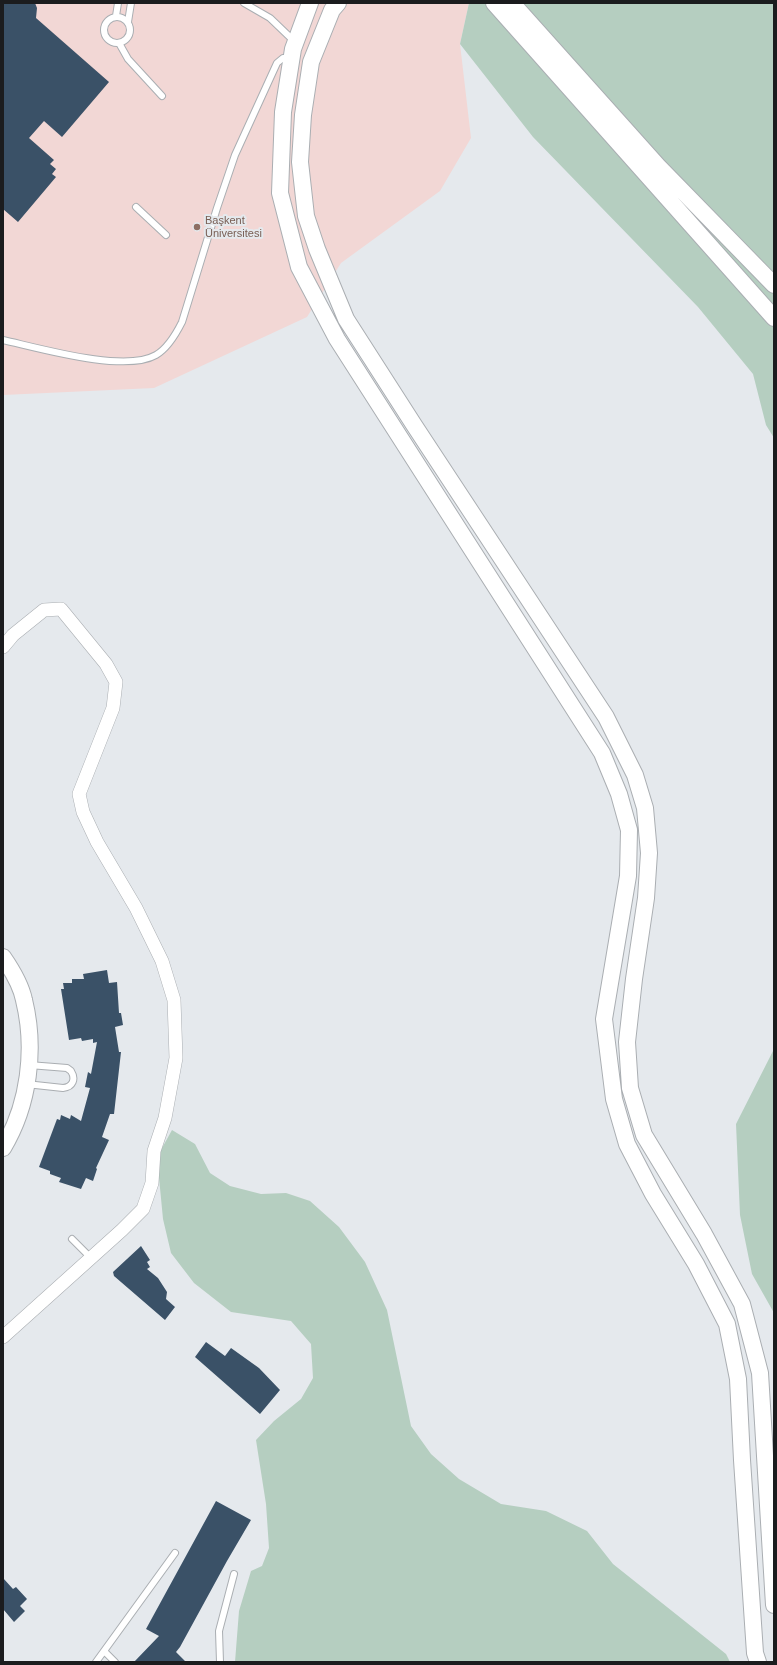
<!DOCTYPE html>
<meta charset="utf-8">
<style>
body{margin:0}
#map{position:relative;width:777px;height:1665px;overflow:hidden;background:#e5e9ed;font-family:Arial,sans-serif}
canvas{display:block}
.frame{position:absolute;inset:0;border:4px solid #1b1c1e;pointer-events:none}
</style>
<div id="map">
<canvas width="777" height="1665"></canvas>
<div class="frame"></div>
</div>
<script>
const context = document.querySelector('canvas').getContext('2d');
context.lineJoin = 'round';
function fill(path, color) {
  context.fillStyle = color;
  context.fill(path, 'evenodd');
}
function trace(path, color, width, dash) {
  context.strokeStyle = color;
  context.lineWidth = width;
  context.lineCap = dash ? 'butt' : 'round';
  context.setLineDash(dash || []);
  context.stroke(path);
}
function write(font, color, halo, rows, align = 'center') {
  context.font = font + ' Arial,sans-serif';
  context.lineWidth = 4;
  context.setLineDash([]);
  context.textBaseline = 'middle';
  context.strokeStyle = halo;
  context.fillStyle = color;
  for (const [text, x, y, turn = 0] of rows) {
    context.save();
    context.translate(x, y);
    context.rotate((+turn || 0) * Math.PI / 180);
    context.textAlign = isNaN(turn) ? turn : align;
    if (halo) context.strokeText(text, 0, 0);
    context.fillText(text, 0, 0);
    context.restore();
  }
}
const commercial = new Path2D(`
 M 3,3 L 469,3 L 460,44 L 471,138 L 440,191 L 341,263 L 307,317 L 154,388 L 3,395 Z`);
const green = new Path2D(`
 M 469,3 L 774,3 L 774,438 L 766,425 L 753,374 L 698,307 L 533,137 L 460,44 Z
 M 774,1049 L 774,1313 L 752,1274 L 740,1215 L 736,1124 Z
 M 172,1130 L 195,1144 L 210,1173 L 230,1186 L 261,1194 L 286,1193 L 310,1201 L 339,1227 L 365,1262 L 387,1310 L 411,1426 L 431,1454 L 459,1479 L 501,1504 L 546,1511 L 587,1531 L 613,1564 L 726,1654 L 730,1662 L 235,1662 L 239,1611 L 251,1571 L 262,1566 L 269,1548 L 266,1504 L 256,1440 L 274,1421 L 301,1399 L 313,1378 L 311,1344 L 291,1321 L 231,1312 L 194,1283 L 171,1253 L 163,1219 L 157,1157 Z`);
const building = new Path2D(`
 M 3,3 L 35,3 L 37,8 L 36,18 L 109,82 L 62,137 L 44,121 L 29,138 L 54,160 L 50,164 L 56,169 L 52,174 L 56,177 L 18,222 L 3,209 Z
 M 107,970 L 109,983 L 117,982 L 119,1013 L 121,1013 L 123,1025 L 115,1027 L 119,1052 L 121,1052 L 114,1114 L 110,1114 L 102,1137 L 109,1140 L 96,1168 L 97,1169 L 93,1181 L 86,1178 L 81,1189 L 59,1182 L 61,1178 L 50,1174 L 50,1171 L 39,1167 L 57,1119 L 60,1120 L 61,1115 L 70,1119 L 71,1115 L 81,1121 L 90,1088 L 85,1087 L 88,1072 L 91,1074 L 97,1042 L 93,1043 L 93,1039 L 82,1041 L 81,1038 L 69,1040 L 61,989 L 64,989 L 63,983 L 72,983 L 72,979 L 84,979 L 83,974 Z
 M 141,1246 L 150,1260 L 147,1262 L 150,1267 L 147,1269 L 158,1278 L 167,1292 L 166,1299 L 175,1307 L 165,1320 L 114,1276 L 113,1272 Z
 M 206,1342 L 225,1356 L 231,1348 L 259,1368 L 280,1390 L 260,1414 L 195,1357 Z
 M 216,1501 L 251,1520 L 227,1561 L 180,1647 L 176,1652 L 186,1662 L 134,1662 L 159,1636 L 146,1629 Z
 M 3,1578 L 13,1589 L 16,1587 L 27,1599 L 20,1606 L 25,1611 L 14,1622 L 3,1609 Z`);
const service = new Path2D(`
 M 244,3 L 270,18 L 295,42
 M 116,16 L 118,3
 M104 30a13 13 0 1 1 26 0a13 13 0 1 1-26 0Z
 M 128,22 L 131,3
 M 119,43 L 128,59 L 162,96
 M 136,207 L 166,235
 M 3,340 C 39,348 125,373 156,355 C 168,348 176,334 182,322 L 217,208 L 235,155 L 277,63 L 283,58 L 291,59
 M 26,1084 L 63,1088 C 73,1087 76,1079 71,1071 L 67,1068 L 29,1065
 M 72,1239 L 91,1258
 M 105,1652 L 115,1662
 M 96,1662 L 175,1553
 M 220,1662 L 219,1631 L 234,1574`);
const minor = new Path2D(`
 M 3,647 L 13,635 L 44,610 L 61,609 L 106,664 L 116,682 L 113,708 L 79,794 L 83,812 L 97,842 L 136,908 L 162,961 L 174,1000 L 176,1058 L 165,1118 L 154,1151 L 152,1183 L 143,1209 L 122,1230 L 3,1337`);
const tertiary = new Path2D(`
 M 310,3 L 293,49 L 283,112 L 280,193 L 299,267 L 337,339 L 602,753 L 619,794 L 629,830 L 628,876 L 604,1019 L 614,1099 L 627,1144 L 653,1194 L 696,1264 L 727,1324 L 738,1379 L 742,1460 L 755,1653 L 758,1662
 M 338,3 L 332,10 L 311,62 L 303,115 L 300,162 L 306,216 L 317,249 L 346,319 L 414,425 L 606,717 L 635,775 L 645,808 L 649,853 L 646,898 L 634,979 L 627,1042 L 630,1088 L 644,1135 L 704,1234 L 742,1304 L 760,1373 L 774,1605
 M 494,3 L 774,318
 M 512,3 L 658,166 L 774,285
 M 3,957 C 12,970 21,985 24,1000 C 36,1049 29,1105 3,1148`);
const markers = [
 [197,227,4,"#8d6e63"]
];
const educationNames = [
 ["Başkent",205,221],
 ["Üniversitesi",205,234]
];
fill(commercial, '#f2d7d5');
fill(green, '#b5cec0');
fill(building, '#3a5167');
trace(service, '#aaaeb2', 8);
trace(minor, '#aaaeb2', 14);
trace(tertiary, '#aaaeb2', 18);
trace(service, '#fff', 6);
trace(minor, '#fff', 13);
trace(tertiary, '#fff', 16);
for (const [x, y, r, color] of markers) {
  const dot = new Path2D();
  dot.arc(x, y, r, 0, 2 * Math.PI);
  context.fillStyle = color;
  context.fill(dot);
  trace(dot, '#e5e9ed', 1.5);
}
write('11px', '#785e54', '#e5e9ed', educationNames, 'left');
</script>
